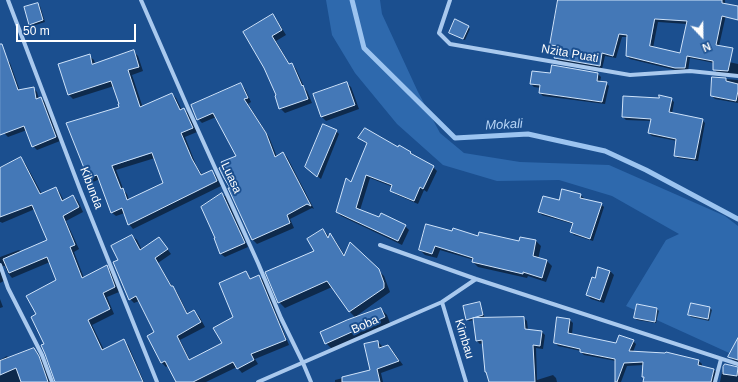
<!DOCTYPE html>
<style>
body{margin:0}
#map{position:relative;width:738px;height:382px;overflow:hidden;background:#1b4f8f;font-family:Helvetica,sans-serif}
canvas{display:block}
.north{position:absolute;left:682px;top:16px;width:40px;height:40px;-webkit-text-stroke:3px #1b4f8f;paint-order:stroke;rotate:158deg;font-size:11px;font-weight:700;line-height:16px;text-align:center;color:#fff}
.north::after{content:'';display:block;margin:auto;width:14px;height:18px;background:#fff;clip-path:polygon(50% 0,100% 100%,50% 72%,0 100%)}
.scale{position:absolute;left:16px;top:24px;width:120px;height:18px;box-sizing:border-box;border:2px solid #fff;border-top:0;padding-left:5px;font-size:12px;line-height:14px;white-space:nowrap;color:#fff;-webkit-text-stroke:3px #1b4f8f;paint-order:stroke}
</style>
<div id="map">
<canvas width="738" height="382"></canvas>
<div class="north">N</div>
<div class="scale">50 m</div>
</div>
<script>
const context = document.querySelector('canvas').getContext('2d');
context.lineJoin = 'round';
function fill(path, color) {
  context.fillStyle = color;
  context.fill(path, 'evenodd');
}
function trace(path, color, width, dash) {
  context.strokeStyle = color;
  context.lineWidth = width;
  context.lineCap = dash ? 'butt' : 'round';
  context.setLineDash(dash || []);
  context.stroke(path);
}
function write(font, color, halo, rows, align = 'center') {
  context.font = font + ' Helvetica,sans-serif';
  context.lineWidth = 4;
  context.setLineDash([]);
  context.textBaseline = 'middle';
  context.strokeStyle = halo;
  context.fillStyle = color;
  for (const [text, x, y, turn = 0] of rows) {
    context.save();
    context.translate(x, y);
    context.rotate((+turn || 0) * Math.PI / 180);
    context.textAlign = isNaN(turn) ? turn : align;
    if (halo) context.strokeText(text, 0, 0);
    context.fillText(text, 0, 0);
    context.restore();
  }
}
const green = new Path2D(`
 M 326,0 L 380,0 L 382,14 L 418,92 L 440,133 L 464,153 L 520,162 L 609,165 L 725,216 L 738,226 L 738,357 L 626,306 L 666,240 L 679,234 L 612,196 L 559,180 L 497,181 L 443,165 L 397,124 L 355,73 L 332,35 Z`);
const shadow = new Path2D(`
 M 559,0 L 725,0 L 726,15 L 719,46 L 729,62 L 738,64 L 738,75 L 717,73 L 714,69 L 714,63 L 690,58 L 688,71 L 679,71 L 630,59 L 627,56 L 628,37 L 622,37 L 616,58 L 605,56 L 602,69 L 558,61 L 555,58 L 558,48 L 554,47 L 551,44 ZM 658,22 L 687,24 L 681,55 L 653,48 Z
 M 38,4 L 40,6 L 45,22 L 32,26 L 30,24 Z
 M 273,16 L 277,20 L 286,35 L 276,41 L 290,65 L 292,64 L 296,69 L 305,89 L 307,91 L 312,103 L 285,113 L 280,108 L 278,96 L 265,68 Z
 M 468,27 L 470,29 L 465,40 L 452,34 L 450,32 Z
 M 133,51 L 138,56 L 143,71 L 132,75 L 143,108 L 172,94 L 176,98 L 182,110 L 184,109 L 188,113 L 197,132 L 185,137 L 196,165 L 203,176 L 212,172 L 216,176 L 221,186 L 133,229 L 129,224 L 125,213 L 116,216 L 111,212 L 100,179 L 93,182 L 89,178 L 120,107 L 114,86 L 73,99 L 69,95 L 89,56 L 94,60 L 95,64 ZM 155,158 L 164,183 L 129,200 L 127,194 L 124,191 L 116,170 Z
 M 6,59 L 10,63 L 20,91 L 33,88 L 37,92 L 39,99 L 41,98 L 45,102 L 60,141 L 37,150 L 33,146 L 27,130 L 8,137 L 4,133 L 0,119 L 0,61 Z
 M 598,74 L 601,77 L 600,82 L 606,83 L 609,86 L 605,104 L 543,96 L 540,93 L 541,88 L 534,87 L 531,84 Z
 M 713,78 L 738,80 L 738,103 L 715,99 L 712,96 Z
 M 346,83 L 351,87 L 359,109 L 326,121 L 322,117 Z
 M 241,85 L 245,89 L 251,102 L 248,104 L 269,137 L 277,157 L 283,153 L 287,157 L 314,209 L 312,208 L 290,219 L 294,228 L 257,244 L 253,240 L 229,189 L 231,188 L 237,156 L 216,117 L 202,123 L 198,119 Z
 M 671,99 L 674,102 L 672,114 L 702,120 L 705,123 L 698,161 L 678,158 L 675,156 L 677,141 L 652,136 L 649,133 L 652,121 L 626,120 L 623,117 Z
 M 336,131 L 339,134 L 321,179 L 310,170 Z
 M 360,138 L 398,148 L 399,146 L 411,153 L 414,156 L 433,167 L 437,171 L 427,192 L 424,190 L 418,204 L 395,194 L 391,190 L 393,187 L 370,178 L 360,210 L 380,219 L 405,226 L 409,230 L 402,245 L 341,216 L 337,212 L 351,183 L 367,144 Z
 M 20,159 L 25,163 L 42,194 L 56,188 L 60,193 L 64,201 L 73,196 L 78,201 L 83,212 L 66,221 L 79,249 L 74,252 L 84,278 L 106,267 L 111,271 L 119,292 L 107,297 L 114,314 L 92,325 L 104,350 L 123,341 L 128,345 L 144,382 L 56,382 L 37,315 L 57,280 L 50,262 L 12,278 L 8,273 L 5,266 L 3,266 L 1,268 L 4,281 L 0,283 L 0,257 L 19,250 L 22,252 L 49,241 L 35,209 L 2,223 L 1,222 L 0,222 L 0,170 Z
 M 222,194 L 226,197 L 248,247 L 225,257 L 221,254 L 215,239 Z
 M 580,195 L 584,198 L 583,200 L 601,204 L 604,207 L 593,241 L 574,235 L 571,232 L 573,224 L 542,215 L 539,212 L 560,202 Z
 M 323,230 L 330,237 L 330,235 L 335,240 L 345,256 L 378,270 L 384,276 L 390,292 L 355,317 L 350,312 L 332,287 L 285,308 L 279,302 L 316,251 Z
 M 452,232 L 479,237 L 520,242 L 521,238 L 536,241 L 541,246 L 538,259 L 547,261 L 552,266 L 546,282 L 528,276 L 527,278 L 478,267 L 473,262 L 474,260 L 440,250 L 437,258 L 425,255 L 420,250 Z
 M 132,236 L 137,240 L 142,250 L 159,238 L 171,254 L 158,263 L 173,288 L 177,292 L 188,314 L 194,311 L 199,316 L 205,327 L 180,340 L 190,360 L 223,344 L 234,317 L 246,272 L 251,279 L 259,276 L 263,280 L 289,345 L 255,359 L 258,364 L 242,373 L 237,367 L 206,382 L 177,382 L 169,365 L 166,367 L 161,362 L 155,333 L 139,301 L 134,303 L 130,299 L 119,260 Z
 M 598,269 L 610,271 L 614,275 L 604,303 L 591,299 L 587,295 L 595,279 Z
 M 0,299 L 3,307 L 0,308 Z
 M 479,304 L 481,306 L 485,319 L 524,318 L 527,321 L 528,330 L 542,332 L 545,335 L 543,349 L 536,348 L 537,380 L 553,375 L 556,378 L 557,382 L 490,382 L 483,343 L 480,344 L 477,341 L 474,320 L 469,321 L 467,319 Z
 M 710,308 L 712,310 L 709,321 L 691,317 L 689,315 Z
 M 381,309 L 387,315 L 390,323 L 332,349 L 326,343 Z
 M 657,309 L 659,311 L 656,323 L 637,320 L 635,318 Z
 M 558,318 L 570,320 L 573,323 L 572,335 L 616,344 L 633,341 L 636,344 L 633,352 L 699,361 L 702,364 L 702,367 L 714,370 L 718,373 L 715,382 L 644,382 L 645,378 L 643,376 L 644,365 L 627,366 L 621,382 L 616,382 L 616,361 L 584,355 L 581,352 L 581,351 L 558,346 L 555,342 Z
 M 738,341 L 738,362 L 733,360 L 730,357 Z
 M 378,342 L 382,346 L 382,348 L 388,346 L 392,350 L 403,365 L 381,373 L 383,382 L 335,382 L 335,380 L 371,371 Z
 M 34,349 L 38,353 L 43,362 L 50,382 L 0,382 L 0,360 L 7,356 L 9,359 Z
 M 737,368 L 738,368 L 738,382 L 720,382 L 722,372 Z`);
const stream = new Path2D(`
 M 352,0 L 364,48 L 455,138 L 528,134 L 605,151 L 646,170 L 738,219`);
const building = new Path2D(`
 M 558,0 L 722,0 L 722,3 L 738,6 L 738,20 L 722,16 L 716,45 L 733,48 L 728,71 L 713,70 L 713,61 L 687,56 L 685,68 L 675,68 L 626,56 L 627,35 L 619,34 L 613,56 L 602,53 L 600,66 L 554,58 L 558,46 L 550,45 ZM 655,19 L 687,21 L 680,53 L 650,46 Z
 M 38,3 L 43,20 L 29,25 L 24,7 Z
 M 273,14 L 282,30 L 272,36 L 289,64 L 292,63 L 302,86 L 303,85 L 308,99 L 279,109 L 275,96 L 276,95 L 264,68 L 243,32 Z
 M 455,19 L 469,26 L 463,39 L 449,33 Z
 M 0,44 L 2,44 L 18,90 L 34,87 L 36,99 L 41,97 L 56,137 L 32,147 L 24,126 L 0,135 Z
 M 134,50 L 139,67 L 128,70 L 140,107 L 172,93 L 180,110 L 184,108 L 193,128 L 181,133 L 192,159 L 201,175 L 212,170 L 217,181 L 128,225 L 122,208 L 111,213 L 97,175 L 88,178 L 66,123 L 119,107 L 118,104 L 119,104 L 111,81 L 68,95 L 58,64 L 90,54 L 92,64 ZM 152,153 L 163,183 L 127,200 L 123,188 L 121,189 L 112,166 Z
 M 552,65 L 598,73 L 597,81 L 607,82 L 602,102 L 539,93 L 540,85 L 530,84 L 532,71 L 550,73 Z
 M 712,77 L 726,78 L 726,81 L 738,84 L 738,91 L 736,101 L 711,96 Z
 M 347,82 L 355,105 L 321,117 L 313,94 Z
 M 241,83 L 248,98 L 244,99 L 266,133 L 275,157 L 283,152 L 311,206 L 307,204 L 287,215 L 290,223 L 252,240 L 228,188 L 230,188 L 224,178 L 219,168 L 223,166 L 221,162 L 236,156 L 213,113 L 197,120 L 191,105 Z
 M 659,95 L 672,98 L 669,112 L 703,119 L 695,159 L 674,156 L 676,139 L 648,133 L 651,119 L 622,117 L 623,96 L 659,98 Z
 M 323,124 L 337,130 L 317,177 L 305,167 Z
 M 365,128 L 398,147 L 399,145 L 411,152 L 410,153 L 434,166 L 423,189 L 420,187 L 414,201 L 390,191 L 392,185 L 366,175 L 356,208 L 379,217 L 381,213 L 406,225 L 398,241 L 336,212 L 346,178 L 351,182 L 367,143 L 358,138 Z
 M 21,157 L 40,194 L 56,187 L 62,201 L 73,195 L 79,207 L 63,216 L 75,245 L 70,247 L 82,278 L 107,265 L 115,287 L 103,293 L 110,309 L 88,320 L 102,350 L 124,339 L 143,382 L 55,382 L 45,354 L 41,345 L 44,344 L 31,317 L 36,314 L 26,296 L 56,280 L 47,257 L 9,273 L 3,259 L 47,240 L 32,205 L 0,217 L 0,168 Z
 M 562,189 L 581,194 L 580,198 L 602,203 L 590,239 L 570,232 L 573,223 L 538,212 L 543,196 L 559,200 Z
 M 222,193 L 245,243 L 220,254 L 214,238 L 215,238 L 201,207 Z
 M 426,224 L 452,231 L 453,228 L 478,236 L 479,232 L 519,241 L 520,237 L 536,240 L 533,256 L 547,260 L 542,278 L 523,272 L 523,274 L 472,262 L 473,258 L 435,246 L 432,254 L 419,250 Z
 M 323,229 L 328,238 L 330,233 L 344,256 L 350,242 L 379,269 L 384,283 L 384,288 L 349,312 L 327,281 L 278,303 L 265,272 L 314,251 L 307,239 Z
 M 132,235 L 140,250 L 159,237 L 168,249 L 155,258 L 171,286 L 173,286 L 187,314 L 194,310 L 201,322 L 177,336 L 189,360 L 222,343 L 213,328 L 233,317 L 219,283 L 246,271 L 250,279 L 259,275 L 286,340 L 251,354 L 254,360 L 237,369 L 233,362 L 193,382 L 176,382 L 165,361 L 161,363 L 147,336 L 154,332 L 136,296 L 129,300 L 113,262 L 118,260 L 111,246 Z
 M 598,267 L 610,271 L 600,300 L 586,295 L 592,277 L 595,278 Z
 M 480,302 L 483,315 L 466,320 L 463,306 Z
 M 691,303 L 710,307 L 708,319 L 688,315 Z
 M 637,304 L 657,308 L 655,322 L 634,318 Z
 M 381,308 L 385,317 L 325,344 L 320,332 L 347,320 Z
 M 524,317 L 525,329 L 542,331 L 540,346 L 533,345 L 535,382 L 489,382 L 486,372 L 485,372 L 482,340 L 476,341 L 473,318 Z
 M 557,317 L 570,319 L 568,333 L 616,343 L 619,335 L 634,340 L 629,351 L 665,353 L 666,352 L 699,360 L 698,365 L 714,369 L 711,382 L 643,382 L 644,377 L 642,377 L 643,362 L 624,363 L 617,382 L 615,382 L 615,359 L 580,352 L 580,349 L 554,343 Z
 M 738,338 L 738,360 L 728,357 Z
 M 378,341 L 379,348 L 388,345 L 399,361 L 377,369 L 380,382 L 342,382 L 342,377 L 370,370 L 364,344 Z
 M 34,348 L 39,356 L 48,382 L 21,382 L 16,368 L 0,375 L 0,361 Z
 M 725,364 L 738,367 L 737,376 L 723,374 L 723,367 Z`);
const street = new Path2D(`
 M 8,0 L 81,192 L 157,382
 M 141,0 L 188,108 L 258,263 L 281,318 L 303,363 L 311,382
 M 450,0 L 439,33 L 450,44 L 630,75 L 690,71 L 738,76
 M 380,245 L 476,279 L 738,364
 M 0,265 L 8,288 L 42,355 L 52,382
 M 442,302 L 466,382
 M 258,382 L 442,302 L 476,279
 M 715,382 L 721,359`);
const streetNames = [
 ["Nzita Puati",570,54,10],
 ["Luasa",231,178,65],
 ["Kibunda",91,188,69],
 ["Boba",365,325,-24],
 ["Kimbau",464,339,73]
];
const waterNames = [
 ["Mokali",504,125,-3]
];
fill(green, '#2e69ad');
fill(shadow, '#0007');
trace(stream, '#9cc4f0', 5);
fill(building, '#4478b7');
trace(building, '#cfe3fa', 1);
trace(street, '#a9c9ee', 4);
write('12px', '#fff', '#1b4f8f', streetNames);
write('italic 13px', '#b5d3f5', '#1b4f8f', waterNames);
</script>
